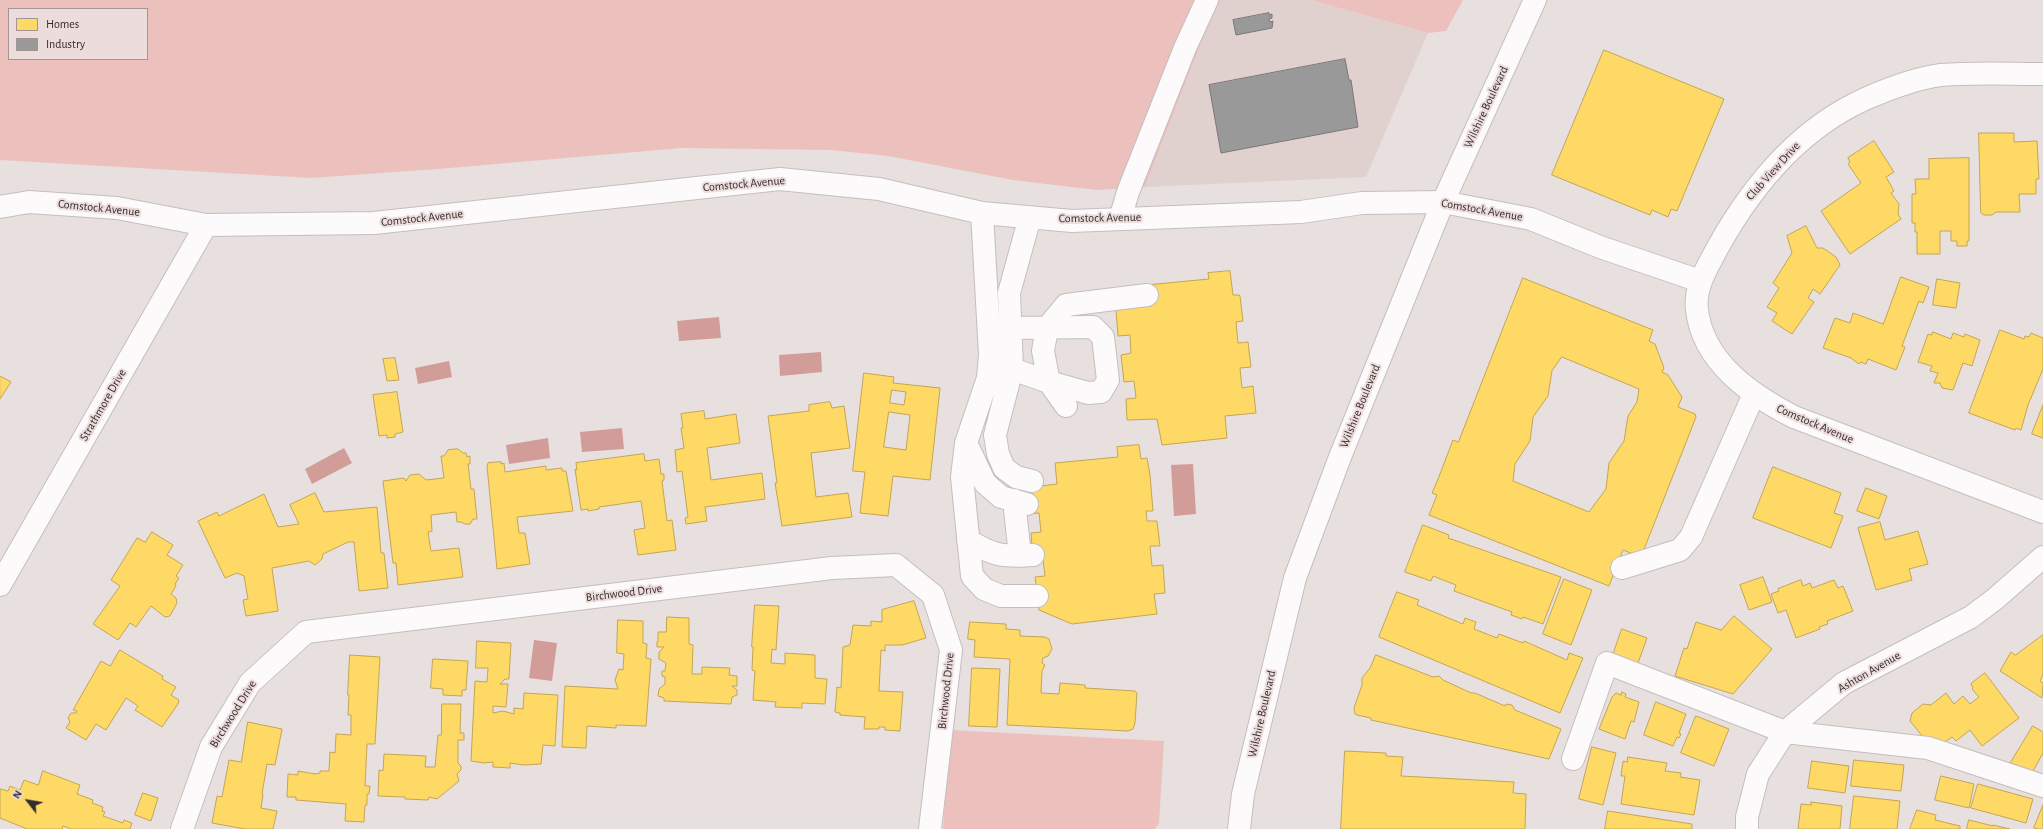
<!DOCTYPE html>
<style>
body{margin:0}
#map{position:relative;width:2043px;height:829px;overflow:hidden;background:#e8e0df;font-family:"Alegreya Sans",sans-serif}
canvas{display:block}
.legend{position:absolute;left:8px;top:8px;width:140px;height:52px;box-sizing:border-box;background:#ecdcdb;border:1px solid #a29695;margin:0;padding:5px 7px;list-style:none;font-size:12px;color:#322c2b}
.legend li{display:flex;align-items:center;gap:8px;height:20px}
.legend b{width:20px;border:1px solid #a29695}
.north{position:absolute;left:8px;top:781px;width:40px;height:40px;-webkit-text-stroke:3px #ecdcdb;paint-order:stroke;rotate:301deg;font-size:11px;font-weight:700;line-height:16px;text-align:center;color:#322c2b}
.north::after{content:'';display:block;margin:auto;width:14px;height:18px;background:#322c2b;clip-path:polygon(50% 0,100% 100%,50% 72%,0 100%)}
</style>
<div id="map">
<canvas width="2043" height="829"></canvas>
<ul class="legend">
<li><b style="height:11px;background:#ffd966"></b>Homes</li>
<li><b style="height:11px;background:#999"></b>Industry</li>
</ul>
<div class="north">N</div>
</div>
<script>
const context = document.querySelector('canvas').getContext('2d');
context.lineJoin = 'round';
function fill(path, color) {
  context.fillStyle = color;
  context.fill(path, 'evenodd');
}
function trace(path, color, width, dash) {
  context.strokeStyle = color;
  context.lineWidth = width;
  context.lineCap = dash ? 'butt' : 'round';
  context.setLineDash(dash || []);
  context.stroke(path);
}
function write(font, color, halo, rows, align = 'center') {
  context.font = font + ' "Alegreya Sans",sans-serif';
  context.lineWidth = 4;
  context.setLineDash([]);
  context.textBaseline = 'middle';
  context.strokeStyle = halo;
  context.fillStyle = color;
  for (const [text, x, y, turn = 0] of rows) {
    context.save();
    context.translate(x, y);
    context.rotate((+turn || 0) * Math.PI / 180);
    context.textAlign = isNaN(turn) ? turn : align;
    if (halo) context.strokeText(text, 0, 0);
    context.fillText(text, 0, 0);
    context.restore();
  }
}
const built = new Path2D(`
 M 1218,0 L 1311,0 L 1428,33 L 1366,177 L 1145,187 Z`);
const green = new Path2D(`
 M 0,0 L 1218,0 L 1145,187 L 1096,190 L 1013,180 L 888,156 L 831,150 L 682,148 L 438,169 L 311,178 L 0,160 ZM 9,9 L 147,9 L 147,59 L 9,59 Z
 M 1311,0 L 1463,0 L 1446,31 L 1428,33 Z
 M 950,730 L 1164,741 L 1159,823 L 1155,829 L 943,829 Z`);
const water = new Path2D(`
 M 719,317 L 721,338 L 679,341 L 677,321 Z
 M 821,352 L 822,372 L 780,376 L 779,355 Z
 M 449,361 L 452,377 L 418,384 L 415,368 Z
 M 622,428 L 624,449 L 582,452 L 580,432 Z
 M 548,438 L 550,458 L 509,464 L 506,445 Z
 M 344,448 L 352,463 L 312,484 L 305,469 Z
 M 1193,464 L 1196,514 L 1174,516 L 1171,465 Z
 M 534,640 L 557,643 L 552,681 L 529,678 Z`);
const homes = new Path2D(`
 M 1604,50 L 1724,99 L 1677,211 L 1671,209 L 1668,217 L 1652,210 L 1650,215 L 1552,175 Z
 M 1979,133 L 2014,133 L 2014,142 L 2037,141 L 2039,179 L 2036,179 L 2036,194 L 2019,194 L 2020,212 L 1996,212 L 1992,215 L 1984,215 L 1981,213 Z
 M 1874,141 L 1894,172 L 1886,177 L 1894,191 L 1891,193 L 1899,204 L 1898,214 L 1901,219 L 1850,254 L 1821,211 L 1861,183 L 1848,164 L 1850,162 L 1848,158 Z
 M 1969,158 L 1969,241 L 1967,241 L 1967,246 L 1957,246 L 1957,241 L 1951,241 L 1951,231 L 1940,231 L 1940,254 L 1917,254 L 1917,232 L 1915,232 L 1915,223 L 1912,223 L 1912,194 L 1916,194 L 1915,179 L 1929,179 L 1929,159 Z
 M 1806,226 L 1817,248 L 1823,248 L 1836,257 L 1840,265 L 1820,294 L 1813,289 L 1808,298 L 1814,302 L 1792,334 L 1772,321 L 1777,313 L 1767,307 L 1779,288 L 1773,283 L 1792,253 L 1787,236 Z
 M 1230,271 L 1233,295 L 1239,295 L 1240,296 L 1243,321 L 1236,322 L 1238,343 L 1248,342 L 1251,367 L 1240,368 L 1242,388 L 1253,386 L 1256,413 L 1225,416 L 1227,438 L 1162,445 L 1157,419 L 1127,420 L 1126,399 L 1136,398 L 1134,381 L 1124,382 L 1121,355 L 1131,353 L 1130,335 L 1118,336 L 1116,310 L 1148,306 L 1146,285 L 1209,279 L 1208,273 Z
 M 1901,277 L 1929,287 L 1923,303 L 1919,301 L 1902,346 L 1905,347 L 1896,370 L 1868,359 L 1866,364 L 1861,362 L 1859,364 L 1851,358 L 1823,348 L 1835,318 L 1850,323 L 1853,313 L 1883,324 Z
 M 1523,278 L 1653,330 L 1649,341 L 1655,344 L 1664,368 L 1662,372 L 1668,375 L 1682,397 L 1678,407 L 1695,414 L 1696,417 L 1641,557 L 1623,550 L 1609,586 L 1429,515 L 1437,495 L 1432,493 L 1438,479 L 1453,440 L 1458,442 ZM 1562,357 L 1639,389 L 1637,402 L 1628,416 L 1624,441 L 1609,463 L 1606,489 L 1589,512 L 1513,481 L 1515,464 L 1530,441 L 1533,417 L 1548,396 L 1552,371 Z
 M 1937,279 L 1960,283 L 1956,308 L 1933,305 Z
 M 2000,330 L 2024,339 L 2025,336 L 2029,337 L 2031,333 L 2043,338 L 2043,369 L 2028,405 L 2021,430 L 2016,428 L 2015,430 L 1969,413 Z
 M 1933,332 L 1951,339 L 1953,333 L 1964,337 L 1965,334 L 1980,340 L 1972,366 L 1963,363 L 1953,390 L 1942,388 L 1940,383 L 1934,383 L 1938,373 L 1930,371 L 1932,366 L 1918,362 L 1928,334 L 1931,335 Z
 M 395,358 L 399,380 L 387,381 L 383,359 Z
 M 864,373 L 894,377 L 893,383 L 940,388 L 930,480 L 893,476 L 888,516 L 860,513 L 865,472 L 853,471 ZM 892,390 L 906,392 L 904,405 L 890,403 ZM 889,412 L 910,415 L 906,450 L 884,447 Z
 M 0,376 L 11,382 L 0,399 Z
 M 397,392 L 403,432 L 395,434 L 395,437 L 387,438 L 387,435 L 379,436 L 373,395 Z
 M 830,402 L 832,408 L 844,406 L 850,448 L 811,453 L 816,497 L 848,493 L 852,517 L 782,526 L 775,483 L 777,483 L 768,416 L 809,411 L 809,405 Z
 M 2043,405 L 2043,438 L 2032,434 Z
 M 704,411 L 705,419 L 736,414 L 740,443 L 707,448 L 711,480 L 762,473 L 765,499 L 705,507 L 707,521 L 686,524 L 685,518 L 688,517 L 682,471 L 677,472 L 675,450 L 684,448 L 681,428 L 683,428 L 681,414 Z
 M 1139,445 L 1141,459 L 1147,458 L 1150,475 L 1153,511 L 1146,511 L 1147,521 L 1157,521 L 1160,546 L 1150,546 L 1152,566 L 1163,565 L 1165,593 L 1154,594 L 1157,614 L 1072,624 L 1039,610 L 1035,577 L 1045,576 L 1043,559 L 1033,560 L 1031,533 L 1041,532 L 1039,513 L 1027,514 L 1025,488 L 1057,484 L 1055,463 L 1118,457 L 1117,447 Z
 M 458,449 L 463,453 L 466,453 L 467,457 L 470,456 L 470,464 L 468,464 L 471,489 L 474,489 L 477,519 L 473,519 L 470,524 L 465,524 L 461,522 L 457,522 L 456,512 L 431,515 L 432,531 L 428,532 L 431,551 L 459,548 L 463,577 L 398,585 L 396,563 L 393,563 L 383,481 L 404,478 L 406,481 L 410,475 L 419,474 L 426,480 L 444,478 L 441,456 L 444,456 L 448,450 Z
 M 644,454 L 645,461 L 659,459 L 661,474 L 664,474 L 664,480 L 662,481 L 667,521 L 672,520 L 676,550 L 638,555 L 634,530 L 645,528 L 641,501 L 599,507 L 599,509 L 588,511 L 588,509 L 581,510 L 575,469 L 577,470 L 576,463 Z
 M 501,462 L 501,464 L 504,463 L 505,472 L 546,466 L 546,470 L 562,468 L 562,471 L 566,471 L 573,511 L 517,517 L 519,533 L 525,533 L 530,564 L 497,569 L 487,466 L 488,463 Z
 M 1773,467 L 1841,493 L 1834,513 L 1843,516 L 1831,548 L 1753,518 Z
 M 1866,488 L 1887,496 L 1879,519 L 1857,511 Z
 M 315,493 L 324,512 L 377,507 L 381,553 L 384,553 L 388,588 L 359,591 L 354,542 L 348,542 L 323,554 L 322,559 L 315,565 L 309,561 L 272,568 L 278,611 L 246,616 L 243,600 L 248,599 L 244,576 L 237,573 L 225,578 L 198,521 L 217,512 L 219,516 L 264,494 L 278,527 L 299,524 L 290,505 Z
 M 1880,522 L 1885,540 L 1918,531 L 1928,564 L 1909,569 L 1912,580 L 1876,590 L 1858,528 Z
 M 1423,525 L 1449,535 L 1448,538 L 1561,577 L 1543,624 L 1523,617 L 1522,619 L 1511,615 L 1512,612 L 1454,591 L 1456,585 L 1433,576 L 1431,581 L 1405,572 Z
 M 152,532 L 173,545 L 167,555 L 183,565 L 176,576 L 179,578 L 175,584 L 176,586 L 171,594 L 176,598 L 177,603 L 170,616 L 165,617 L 151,606 L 136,627 L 130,623 L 118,640 L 93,624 L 120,586 L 111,580 L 137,538 L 145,542 Z
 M 1763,577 L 1772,602 L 1749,610 L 1740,585 Z
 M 1564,579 L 1592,590 L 1571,645 L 1543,634 Z
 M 1801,580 L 1803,586 L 1810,583 L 1812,588 L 1834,580 L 1838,588 L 1843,586 L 1853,611 L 1827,621 L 1828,624 L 1819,627 L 1820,629 L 1796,638 L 1786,610 L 1778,613 L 1771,594 L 1779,591 L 1778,589 Z
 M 1397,592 L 1419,600 L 1417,605 L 1463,624 L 1465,618 L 1476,622 L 1474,629 L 1497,638 L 1499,634 L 1523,643 L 1524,641 L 1567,660 L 1569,653 L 1583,658 L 1560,713 L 1379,637 Z
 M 914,601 L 926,638 L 902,645 L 885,645 L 885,651 L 881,650 L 879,691 L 903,692 L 900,731 L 885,730 L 885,727 L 879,727 L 879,729 L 864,729 L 865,717 L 840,715 L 840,713 L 835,712 L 837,687 L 841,688 L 843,647 L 850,645 L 853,625 L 871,626 L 871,621 L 882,622 L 882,610 Z
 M 755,605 L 779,606 L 776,650 L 772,649 L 771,663 L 785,664 L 785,653 L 815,655 L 815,678 L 827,679 L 825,704 L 802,703 L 802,708 L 775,707 L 776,702 L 753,700 L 755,671 L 752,670 L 753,647 L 752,647 Z
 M 1734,616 L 1772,649 L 1733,694 L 1675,676 L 1684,648 L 1687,649 L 1696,622 L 1721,630 Z
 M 667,617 L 689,618 L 689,644 L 693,645 L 692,674 L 702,674 L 702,667 L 730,668 L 729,675 L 737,676 L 737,686 L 732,686 L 737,690 L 737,695 L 732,697 L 731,704 L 664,701 L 664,698 L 658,696 L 659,689 L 665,684 L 665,677 L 662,676 L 662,671 L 665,671 L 666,663 L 659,659 L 659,652 L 664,647 L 657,647 L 657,642 L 658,642 L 658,632 L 666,632 Z
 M 618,620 L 643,621 L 643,643 L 647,644 L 646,658 L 651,659 L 646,726 L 616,725 L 616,728 L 587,726 L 586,748 L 562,747 L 565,686 L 618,689 L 615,680 L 619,669 L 623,670 L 624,654 L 617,653 Z
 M 970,622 L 1006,624 L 1006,629 L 1020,630 L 1020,636 L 1045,637 L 1049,639 L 1052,649 L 1048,656 L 1043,658 L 1042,663 L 1045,665 L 1042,671 L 1041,693 L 1059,694 L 1060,683 L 1085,685 L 1085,688 L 1135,691 L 1137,693 L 1135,723 L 1133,729 L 1128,731 L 1007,725 L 1010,659 L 974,657 L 975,640 L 968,639 Z
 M 1622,629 L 1647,638 L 1638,663 L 1613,655 Z
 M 2043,635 L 2043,675 L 2040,681 L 2043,683 L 2042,698 L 2000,671 L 2011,652 L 2015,655 Z
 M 477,641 L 511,643 L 509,679 L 505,679 L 500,684 L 508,684 L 506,707 L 493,706 L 493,713 L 503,711 L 514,714 L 514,708 L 523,709 L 524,693 L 558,695 L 555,746 L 543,745 L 541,764 L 524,765 L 510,763 L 510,768 L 493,767 L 493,762 L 484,763 L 471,761 L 475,681 L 487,682 L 488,668 L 476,668 Z
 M 120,650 L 163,676 L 162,679 L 176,687 L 171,695 L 179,700 L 178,704 L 162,727 L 135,710 L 138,706 L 126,698 L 106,730 L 96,724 L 86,740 L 66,728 L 70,722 L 68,718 L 71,713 L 76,713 L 77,711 L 73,710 L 101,661 L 110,666 Z
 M 350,655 L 380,657 L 375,744 L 367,744 L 365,786 L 370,786 L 369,794 L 367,794 L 367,805 L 365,805 L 364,822 L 345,821 L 346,804 L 296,800 L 296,797 L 287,797 L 288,774 L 298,775 L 298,771 L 315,774 L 320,773 L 320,771 L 329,771 L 330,752 L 335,753 L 336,734 L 351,735 L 351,715 L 348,715 L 349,695 L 348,695 Z
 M 1376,655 L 1433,677 L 1439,676 L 1443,680 L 1471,693 L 1475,693 L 1505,706 L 1506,704 L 1512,705 L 1515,710 L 1561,729 L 1549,759 L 1371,720 L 1371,718 L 1357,715 L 1355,714 L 1354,708 L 1362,685 L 1362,678 L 1370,668 Z
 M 433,659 L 468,661 L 466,690 L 462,690 L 462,696 L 443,695 L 443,689 L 431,688 Z
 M 972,668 L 1000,669 L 997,727 L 969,726 Z
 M 1985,673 L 2019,718 L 1982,746 L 1970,730 L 1956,741 L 1952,737 L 1945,742 L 1923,737 L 1910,721 L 1912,713 L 1923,704 L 1931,705 L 1946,693 L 1954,704 L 1963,696 L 1970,704 L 1979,697 L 1972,689 L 1973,688 L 1971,684 Z
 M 1622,692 L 1626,694 L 1625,697 L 1639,702 L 1634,722 L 1631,721 L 1625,739 L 1599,729 L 1612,697 L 1616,693 L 1621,695 Z
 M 1656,702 L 1686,714 L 1679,733 L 1681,734 L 1679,738 L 1677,737 L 1673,746 L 1644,735 Z
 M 442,704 L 461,704 L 460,733 L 464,733 L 464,740 L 458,740 L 458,763 L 461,766 L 461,770 L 457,774 L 459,781 L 437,799 L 429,797 L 428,800 L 405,799 L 405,797 L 378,796 L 379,770 L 383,771 L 384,754 L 426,756 L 425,767 L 435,767 L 438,735 L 441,735 Z
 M 1696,716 L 1729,729 L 1714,766 L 1681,753 Z
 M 248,722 L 282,729 L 275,765 L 267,764 L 262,794 L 263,794 L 261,808 L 277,811 L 273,829 L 245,829 L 212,823 L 217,796 L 222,797 L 229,760 L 241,762 Z
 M 2033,726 L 2043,732 L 2043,753 L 2033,771 L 2010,764 Z
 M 1592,747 L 1616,753 L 1603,805 L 1579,799 Z
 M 1345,751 L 1386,753 L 1386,756 L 1403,757 L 1401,776 L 1514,782 L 1513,793 L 1526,794 L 1525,829 L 1341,829 Z
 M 1628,757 L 1667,763 L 1665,771 L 1681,773 L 1680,777 L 1700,780 L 1694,815 L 1621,804 L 1625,776 L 1621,776 L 1623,761 L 1627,762 Z
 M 1854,760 L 1904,765 L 1901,791 L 1851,786 Z
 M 1812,761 L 1849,766 L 1845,793 L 1808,788 Z
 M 43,771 L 80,785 L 77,794 L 93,800 L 92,803 L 103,807 L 102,811 L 105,812 L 103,816 L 123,823 L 124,820 L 132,823 L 130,829 L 71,829 L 63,826 L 62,829 L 27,829 L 0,818 L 0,789 L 8,791 L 10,786 L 20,790 L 24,780 L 38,785 Z
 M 1941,776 L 1974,784 L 1969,808 L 1935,800 Z
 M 1978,784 L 2033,799 L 2026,823 L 1971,808 Z
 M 143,793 L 158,798 L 151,821 L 135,815 Z
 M 1854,796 L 1900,801 L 1897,829 L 1850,829 Z
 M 1811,802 L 1842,806 L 1840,829 L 1798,829 L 1801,804 L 1811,805 Z
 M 2043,805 L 2043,829 L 2037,829 L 2034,828 Z
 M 1917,810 L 1936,815 L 1935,820 L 1960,826 L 1960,829 L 1910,829 Z
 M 1608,811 L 1692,824 L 1692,829 L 1605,829 Z
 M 1969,820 L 1993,826 L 1993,825 L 2010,829 L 1967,829 Z`);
const industry = new Path2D(`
 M 1269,13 L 1269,15 L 1272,14 L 1272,18 L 1269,19 L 1270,22 L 1273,21 L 1272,28 L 1236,35 L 1233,20 Z
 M 1345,59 L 1349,80 L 1351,80 L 1358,127 L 1221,153 L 1209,85 Z`);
const minor = new Path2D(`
 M 2043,74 C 2010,74 1975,72 1941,75 C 1916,78 1888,89 1865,99 C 1799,129 1753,184 1718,247 C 1708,266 1694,287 1697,310 C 1703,362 1751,395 1794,417 L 2043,512
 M 0,207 L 29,202 L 117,208 L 206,225 L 374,223 L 780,179 L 879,189 L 982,213 L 1072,221 L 1301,212 L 1362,203 L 1443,202 L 1531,219 L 1600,247 L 1700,281
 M 982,213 L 990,355 L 988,378 L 966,443 L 962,477 L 972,576 L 984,589 L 1001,596 L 1037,596
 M 1030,217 L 1009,293 L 1012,369 L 995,435 L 998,454 L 1004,468 L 1016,477 L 1032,481
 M 1120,219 L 1128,192 L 1185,48 L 1207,0
 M 1011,328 L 1093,327 L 1103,337 L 1108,380 L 1101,392 L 1088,393 L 1049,382 L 1043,351 L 1047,328 L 1066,305 L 1147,295
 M 1000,361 L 1012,369 L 1049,382 L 1066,406
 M 966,443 L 985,483 L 1001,497 L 1027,504
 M 1014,500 L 1020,556
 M 968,540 C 993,556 1004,557 1033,555
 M 1622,568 L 1680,550 L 1691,537 L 1754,394
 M 0,585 L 206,225
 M 1573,759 L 1607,663 L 1785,732 L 1928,748 L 2043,786
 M 182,829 L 211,747 L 250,683 L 306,632 L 832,568 L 896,565 L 933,595 L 951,650 L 930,829
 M 1747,829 L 1747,817 L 1758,774 L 1785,732 L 1844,683 L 1971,617 L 1995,599 L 2043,557`);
const major = new Path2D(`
 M 1239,829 L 1243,794 L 1295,578 L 1340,457 L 1443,202 L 1535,0`);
const streetNames = [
 ["Wilshire Boulevard",1486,107,-65],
 ["Club View Drive",1773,171,-48],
 ["Comstock Avenue",744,184,-5],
 ["Comstock Avenue",99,208,6],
 ["Comstock Avenue",1482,210,10],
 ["Comstock Avenue",422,218,-6],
 ["Comstock Avenue",1100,218,-1],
 ["Strathmore Drive",103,405,-60],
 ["Wilshire Boulevard",1360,406,-68],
 ["Comstock Avenue",1815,424,23],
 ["Birchwood Drive",624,593,-7],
 ["Ashton Avenue",1869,672,-30],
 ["Birchwood Drive",946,691,-84],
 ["Birchwood Drive",233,714,-58],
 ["Wilshire Boulevard",1262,714,-77]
];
fill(built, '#e0d0ce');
fill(green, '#ecc1bd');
fill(water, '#d29c98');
fill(homes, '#ffd966');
trace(homes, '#c2a554', 1);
fill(industry, '#999');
trace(industry, '#7a7878', 1);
trace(minor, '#c5bebe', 24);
trace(major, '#c5bebe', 24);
trace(minor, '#fcfafa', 22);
trace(major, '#fcfafa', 22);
write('12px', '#322c2b', '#ecdcdb', streetNames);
</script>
